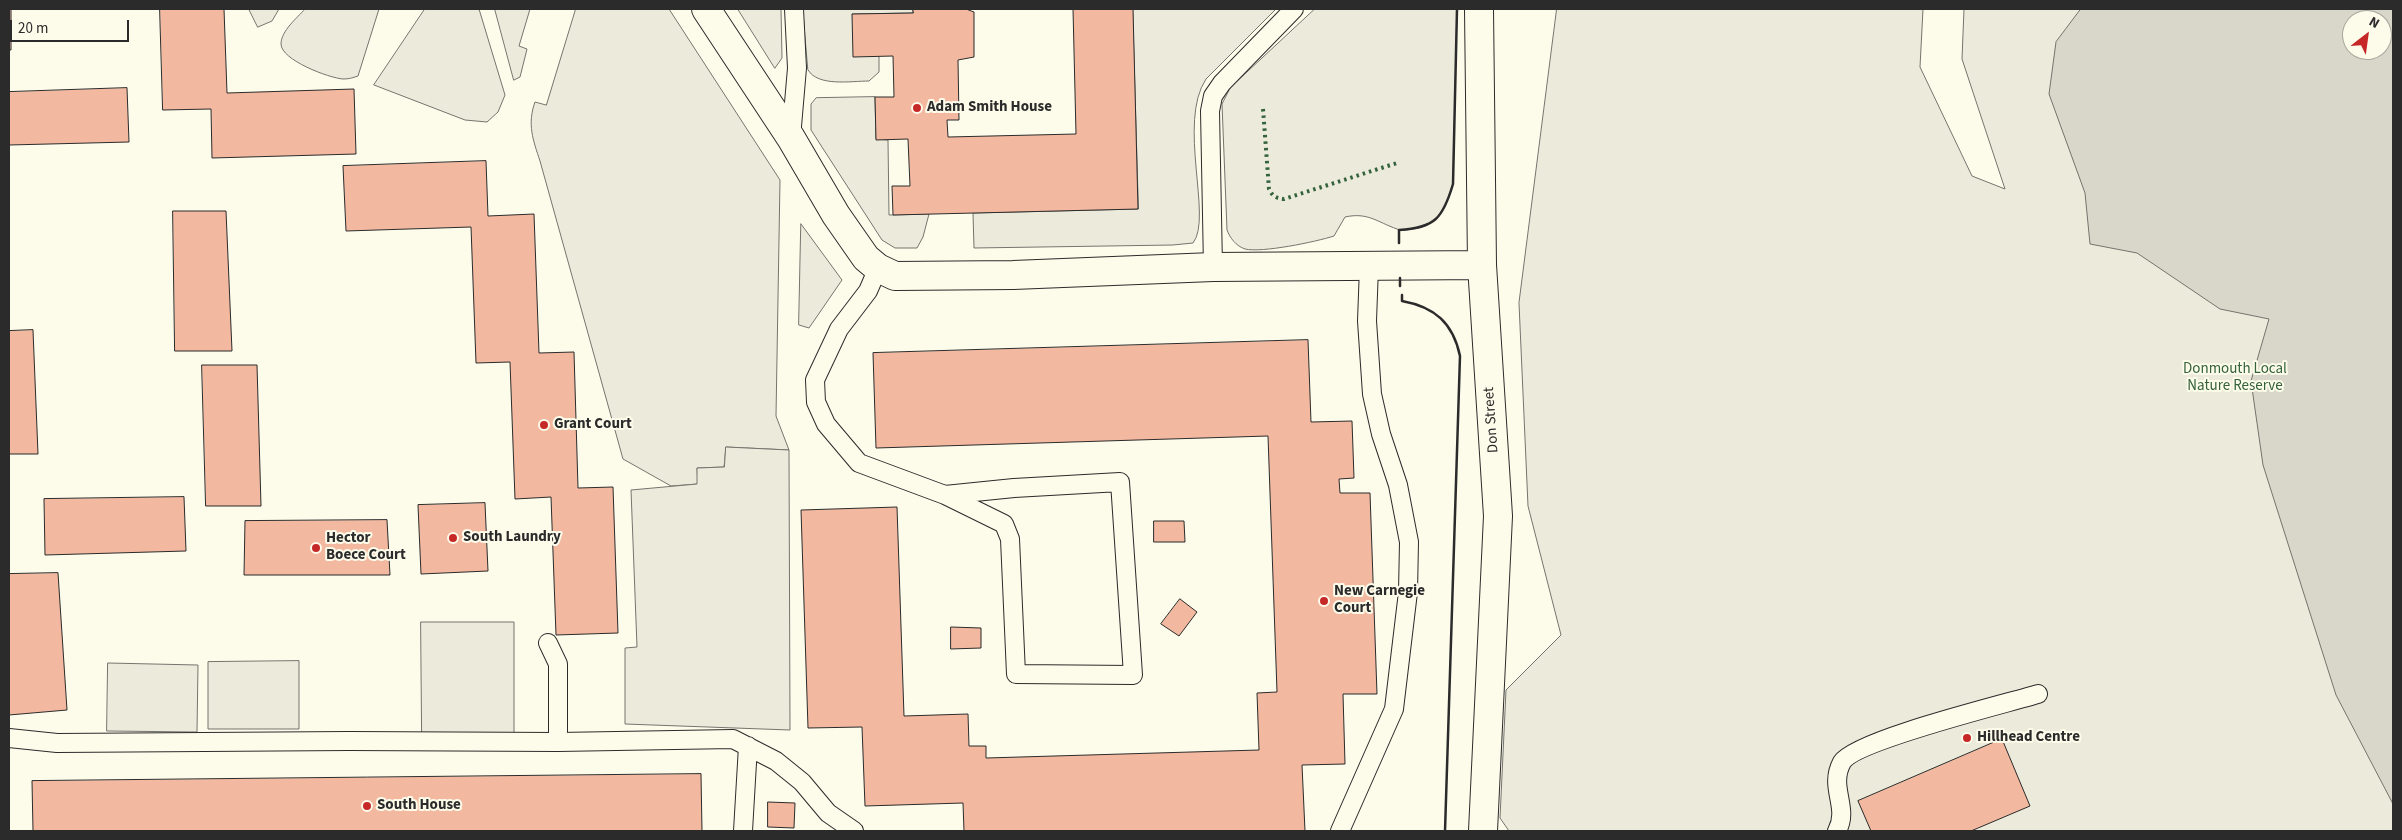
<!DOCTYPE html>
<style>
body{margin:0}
#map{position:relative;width:2402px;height:840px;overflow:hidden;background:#fdfbea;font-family:"Source Sans 3",sans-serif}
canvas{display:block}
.frame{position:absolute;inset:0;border:10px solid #2b2b2b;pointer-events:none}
.north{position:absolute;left:2342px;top:10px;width:50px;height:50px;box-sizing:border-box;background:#fdfbea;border:1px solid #a9a89e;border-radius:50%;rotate:30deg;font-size:14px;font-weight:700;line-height:20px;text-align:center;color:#2b2b2b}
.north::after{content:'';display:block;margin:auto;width:18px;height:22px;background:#c62828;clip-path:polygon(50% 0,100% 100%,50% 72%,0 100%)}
.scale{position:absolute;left:10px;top:20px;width:119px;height:22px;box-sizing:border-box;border:2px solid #2b2b2b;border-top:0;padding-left:6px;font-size:15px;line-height:18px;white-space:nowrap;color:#2b2b2b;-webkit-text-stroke:4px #fdfbea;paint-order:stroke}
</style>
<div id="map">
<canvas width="2402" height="840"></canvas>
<div class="frame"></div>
<div class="north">N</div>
<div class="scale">20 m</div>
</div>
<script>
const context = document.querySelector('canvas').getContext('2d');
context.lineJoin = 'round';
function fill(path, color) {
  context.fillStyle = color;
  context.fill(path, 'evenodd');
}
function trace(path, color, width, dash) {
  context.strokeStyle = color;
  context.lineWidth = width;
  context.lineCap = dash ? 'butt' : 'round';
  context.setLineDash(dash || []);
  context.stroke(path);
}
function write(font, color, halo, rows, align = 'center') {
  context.font = font + ' "Source Sans 3",sans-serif';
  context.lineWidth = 4;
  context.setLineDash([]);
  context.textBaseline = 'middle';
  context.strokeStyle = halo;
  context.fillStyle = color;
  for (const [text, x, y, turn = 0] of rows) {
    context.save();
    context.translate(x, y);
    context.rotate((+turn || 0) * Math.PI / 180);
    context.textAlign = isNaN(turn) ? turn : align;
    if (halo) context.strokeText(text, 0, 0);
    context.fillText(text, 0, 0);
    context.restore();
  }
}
const green = new Path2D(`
 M 249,9 L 279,9 L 272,21 L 258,27 Z
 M 305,9 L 379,9 L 358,76 C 352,78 349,79 343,79 C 329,78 281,60 281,44 C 281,31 297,18 305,9 Z
 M 425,9 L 479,9 L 505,95 L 498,112 L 487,122 L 465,120 L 374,85 Z
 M 495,9 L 530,9 L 519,46 L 527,49 L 520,77 L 514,80 Z
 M 576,9 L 669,9 L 780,180 L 776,416 L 789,450 L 726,447 L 724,467 L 697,468 L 698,484 L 671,486 L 623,459 L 540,161 C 533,140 527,124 535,102 L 546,105 Z
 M 738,9 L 781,9 L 782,58 L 775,68 Z
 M 803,9 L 913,9 L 913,13 L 852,14 L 879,56 L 879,72 L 869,81 C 851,81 818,87 808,70 Z
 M 1133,9 L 1276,9 L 1206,79 C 1177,123 1213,218 1193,243 L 1173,245 L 974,248 L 973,213 L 1138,209 Z
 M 1315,9 L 1457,9 L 1453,184 C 1447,205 1437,228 1412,229 C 1407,230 1401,231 1397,229 C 1377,222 1368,212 1345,217 L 1334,236 C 1315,242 1262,253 1245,249 C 1236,246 1230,238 1227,230 L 1222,104 L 1230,88 Z
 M 1557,9 L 1923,9 L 1920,67 L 1972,176 L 2005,189 L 1962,59 L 1964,9 L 2393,9 L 2393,831 L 1509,831 L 1500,818 L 1506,690 L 1561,635 L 1528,506 L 1519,303 ZM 2352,20 L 2382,20 L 2382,50 L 2352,50 Z
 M 875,97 L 876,139 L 888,140 L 889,215 L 929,214 L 923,237 L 917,248 L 895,248 L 882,240 L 811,130 L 811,104 L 816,98 Z
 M 801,224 L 842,280 L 809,328 L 799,325 Z`);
const parking = new Path2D(`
 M 726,447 L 789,450 L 790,730 L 625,724 L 625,648 L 637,647 L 631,490 L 697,484 L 697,468 L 724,467 Z
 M 421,622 L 514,622 L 514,733 L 422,733 Z
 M 299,661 L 299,729 L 208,729 L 208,662 Z
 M 108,663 L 198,665 L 197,732 L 107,731 Z`);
const water = new Path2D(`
 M 2081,9 L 2393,9 L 2393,804 L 2336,695 L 2263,465 L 2251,381 L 2269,319 L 2220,309 L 2137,253 L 2090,244 L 2085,193 L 2049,94 L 2056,42 ZM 2352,20 L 2382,20 L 2382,50 L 2352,50 Z`);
const building = new Path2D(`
 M 9,9 L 11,9 L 11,50 L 9,50 Z
 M 160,9 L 224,9 L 227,93 L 354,89 L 356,154 L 212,158 L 211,109 L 163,110 Z
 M 913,9 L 966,9 L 974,12 L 974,57 L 958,60 L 959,120 L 947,120 L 948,137 L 1076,134 L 1073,9 L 1133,9 L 1138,209 L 893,215 L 892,186 L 910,186 L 908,139 L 876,140 L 875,97 L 894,97 L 893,56 L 853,57 L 852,14 L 913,13 Z
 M 127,88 L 129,142 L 9,145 L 9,92 Z
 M 486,161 L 488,216 L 534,214 L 539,353 L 574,352 L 578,488 L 613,487 L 618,633 L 556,635 L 551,497 L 515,499 L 510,362 L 476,363 L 471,227 L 346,231 L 343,166 Z
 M 173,211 L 226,211 L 232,351 L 175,351 Z
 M 33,330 L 38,454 L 9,454 L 9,331 Z
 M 1308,340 L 1311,422 L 1352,421 L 1354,478 L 1339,479 L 1340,493 L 1370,493 L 1377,694 L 1343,694 L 1345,764 L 1302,765 L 1305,831 L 964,831 L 963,803 L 865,806 L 862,727 L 808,728 L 801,510 L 897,507 L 904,716 L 968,714 L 969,746 L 986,746 L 986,758 L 1259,750 L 1257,693 L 1277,692 L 1268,436 L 876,448 L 873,353 Z
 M 202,365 L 257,365 L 261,506 L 206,506 Z
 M 184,497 L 186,551 L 45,555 L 44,499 Z
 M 485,503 L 488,571 L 421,574 L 418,505 Z
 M 387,520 L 390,575 L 244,575 L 245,521 Z
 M 1154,521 L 1184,521 L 1185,542 L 1154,542 Z
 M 58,573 L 67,710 L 9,715 L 9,574 Z
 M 1180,599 L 1197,612 L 1179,636 L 1161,624 Z
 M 951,627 L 981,628 L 981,648 L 951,649 Z
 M 2002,739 L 2030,806 L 1971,831 L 1871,831 L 1858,801 Z
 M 701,774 L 702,831 L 33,831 L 32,781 Z
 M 768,802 L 795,803 L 794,828 L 768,827 Z`);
const lane = new Path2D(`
 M 791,138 L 797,68 L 794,9
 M 1213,267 L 1210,111 L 1213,96 L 1222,83 L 1294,9
 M 878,268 L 868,291 L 839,329 L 815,380 L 816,402 L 826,424 L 859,463 L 945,495 L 1014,488 L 1120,482 L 1133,675 L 1016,674 L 1010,539 L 1004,524 L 945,495
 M 548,643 L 558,664 L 558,742
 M 9,738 L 57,743 L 349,741 L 558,742 L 733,739 L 776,761 L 802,782 L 828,813 L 854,831
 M 743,831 L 748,746
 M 1340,831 L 1394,709 L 1408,592 L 1409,542 L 1398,485 L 1381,434 L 1372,394 L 1367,321 L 1369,267
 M 1837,831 C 1850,807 1828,788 1842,762 C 1856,740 2005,704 2038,694`);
const street = new Path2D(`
 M 706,9 L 791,138 L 836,215 L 866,258 L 878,268 L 895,276 L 1013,275 L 1213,267 L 1482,265
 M 1479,9 L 1482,265 L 1498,516 L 1483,831`);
const hedge = new Path2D(`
 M 1263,109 L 1269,189 C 1273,197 1276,198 1284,199 L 1397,163`);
const wall = new Path2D(`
 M 1399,243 L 1399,230 C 1435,228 1443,218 1453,184 L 1457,9
 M 1400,286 L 1400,278
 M 1402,295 L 1402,301 C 1435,307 1453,323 1460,356 L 1445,831`);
const markers = [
 [917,108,5,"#c62828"],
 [544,425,5,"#c62828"],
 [453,538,5,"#c62828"],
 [316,548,5,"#c62828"],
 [1324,601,5,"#c62828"],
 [1967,738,5,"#c62828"],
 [367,806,5,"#c62828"]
];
const poiNames = [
 ["Adam Smith House",927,108],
 ["Grant Court",554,425],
 ["South Laundry",463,538],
 ["Hector",326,539],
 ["Boece Court",326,556],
 ["New Carnegie",1334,592],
 ["Court",1334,609],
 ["Hillhead Centre",1977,738],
 ["South House",377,806]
];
const parkNames = [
 ["Donmouth Local",2235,370],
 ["Nature Reserve",2235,387]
];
const streetNames = [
 ["Don Street",1492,420,-94]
];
fill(green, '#ecebdb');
trace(green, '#74746e', 1);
fill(parking, '#eceadb');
trace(parking, '#74746e', 1);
fill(water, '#d8d7c9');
trace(water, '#74746e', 1);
fill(building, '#f2b8a0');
trace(building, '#2b2b2b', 1);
trace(lane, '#2b2b2b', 20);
trace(street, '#2b2b2b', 30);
trace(lane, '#fdfbea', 18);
trace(street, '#fdfbea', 28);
trace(hedge, '#34623c', 4, [2.5, 4]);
trace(wall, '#2b2b2b', 2.5);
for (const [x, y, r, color] of markers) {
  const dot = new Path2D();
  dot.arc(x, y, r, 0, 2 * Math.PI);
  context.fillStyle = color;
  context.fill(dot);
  trace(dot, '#fdfbea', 2);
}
write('bold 15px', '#2b2b2b', '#fdfbea', poiNames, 'left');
write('15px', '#34623c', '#fdfbea', parkNames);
write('15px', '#2b2b2b', '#fdfbea', streetNames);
</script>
